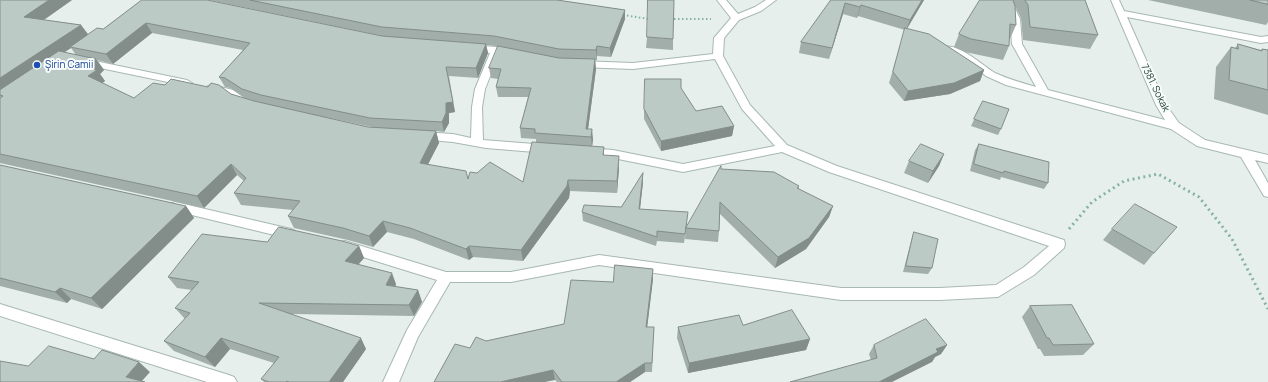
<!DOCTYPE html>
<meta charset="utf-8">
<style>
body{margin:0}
canvas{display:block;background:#e6efeb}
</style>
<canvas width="1268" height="382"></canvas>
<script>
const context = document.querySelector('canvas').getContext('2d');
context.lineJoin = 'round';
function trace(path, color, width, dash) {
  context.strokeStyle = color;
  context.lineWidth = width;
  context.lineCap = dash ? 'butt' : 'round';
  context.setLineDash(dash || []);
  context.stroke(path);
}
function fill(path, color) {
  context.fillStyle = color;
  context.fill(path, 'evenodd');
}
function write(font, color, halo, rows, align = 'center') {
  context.font = font + ' Manrope,sans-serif';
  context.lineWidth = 4;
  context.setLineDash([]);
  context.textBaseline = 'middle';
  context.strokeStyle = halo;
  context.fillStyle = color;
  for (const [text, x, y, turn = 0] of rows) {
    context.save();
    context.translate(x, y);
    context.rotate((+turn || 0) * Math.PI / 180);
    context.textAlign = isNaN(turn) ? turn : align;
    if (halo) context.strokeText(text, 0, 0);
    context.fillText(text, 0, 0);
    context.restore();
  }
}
const pathFar1 = new Path2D(`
 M 623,15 L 649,19
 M 670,19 L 711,19`);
const path = new Path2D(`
 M 1069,229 L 1092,202 L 1124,181 L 1158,174 L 1199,197 L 1232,239 L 1268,309`);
const minor = new Path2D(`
 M 717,0 L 726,0 L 738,14 L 755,7 L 766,0 L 776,0 L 761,11 L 739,20 L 724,38 L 723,56 L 750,105 L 787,145 L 837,166 L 1064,240 L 1065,244 L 1064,248 L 1034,275 L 998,297 L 940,300 L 841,300 L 599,265 L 511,282 L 450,282 L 418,337 L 399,382 L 383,382 L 407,330 L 437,280 L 340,250 L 339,246 L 340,242 L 345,241 L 446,272 L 511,272 L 599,255 L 841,288 L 940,288 L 996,285 L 1024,267 L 1049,246 L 829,172 L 782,152 L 683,172 L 613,158 L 584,155 L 582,152 L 584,149 L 588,148 L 613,150 L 683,164 L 775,146 L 742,109 L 715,59 L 633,69 L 579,67 L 574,64 L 579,61 L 633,63 L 713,54 L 714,38 L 731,18 Z
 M 1003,0 L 1011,0 L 1020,19 L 1022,44 L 1048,90 L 1165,120 L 1156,105 L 1111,0 L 1119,0 L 1124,11 L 1261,37 L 1268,36 L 1268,42 L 1261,43 L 1127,17 L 1166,105 L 1179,123 L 1205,140 L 1268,155 L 1268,163 L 1255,160 L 1268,183 L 1268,197 L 1264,196 L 1241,157 L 1197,146 L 1171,129 L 1006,85 L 986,76 L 969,62 L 944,51 L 942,49 L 944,47 C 959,43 983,66 995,73 C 1008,79 1022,83 1036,87 L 1012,44 L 1010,19 Z
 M 471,45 L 496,47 L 515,51 L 517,53 L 512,56 L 499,54 L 485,89 L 482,107 L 483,140 L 547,145 L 551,146 L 553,149 L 551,152 L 547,153 L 486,148 L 453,142 L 418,139 L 416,136 L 418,133 L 422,132 L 453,134 L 471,138 L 472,107 L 475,89 L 490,53 L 468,50 L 466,48 L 468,46 Z
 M 85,59 L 187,80 L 192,83 L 187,86 L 81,64 L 80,62 L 81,60 Z
 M 212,85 L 233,90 L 251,103 L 246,106 L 238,104 L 225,94 L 208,90 L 207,88 L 208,86 Z
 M 175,202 L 291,229 L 295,231 L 297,234 L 295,237 L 291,239 L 171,210 L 169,207 L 171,204 Z
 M 0,304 L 229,375 L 234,377 L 237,382 L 207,382 L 0,316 Z`);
const wall = new Path2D(`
 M 1,0 L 72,0 L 44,20 L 81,25 L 88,34 L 103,29 L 142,0 L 383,36 L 209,0 L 557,0 L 625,10 L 625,19 L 611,57 L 597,56 L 597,60 L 595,60 L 596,69 L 588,129 L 593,139 L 592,147 L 604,147 L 604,155 L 619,168 L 617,193 L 570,191 L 569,198 L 523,261 L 473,257 L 469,260 L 414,239 L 387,232 L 373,247 L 348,240 L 294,228 L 288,216 L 293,210 L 241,205 L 234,193 L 244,181 L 237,175 L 204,208 L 0,163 L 0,1 ZM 152,33 L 243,50 L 219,77 L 225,87 L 230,88 L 247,99 L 258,102 L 231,94 L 165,85 L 134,98 L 102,83 L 105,81 L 100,74 L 104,70 L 97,60 L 113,64 ZM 486,45 L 496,46 L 503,47 L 489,68 L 491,78 L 498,79 L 496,87 L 498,97 L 528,97 L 520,128 L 521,138 L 536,139 L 536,142 L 523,182 L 468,178 L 428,164 L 439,143 L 436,131 L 444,132 L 449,123 L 449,113 L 455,112 L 449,76 L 478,78 L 488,53 ZM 71,48 L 76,55 L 64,52 ZM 316,115 L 372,127 L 368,127 Z
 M 831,0 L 924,0 L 907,29 L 984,70 L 980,81 L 950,94 L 904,101 L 889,83 L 905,30 L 858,16 L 857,18 L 843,14 L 829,59 L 799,53 L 801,42 Z
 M 980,0 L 1085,0 L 1098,35 L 1090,49 L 1023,40 L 1021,18 L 1014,4 L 1016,25 L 1010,39 L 1009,39 L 1009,46 L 1003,60 L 965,52 L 954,47 L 959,34 Z
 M 1148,0 L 1268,0 L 1268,22 L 1266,25 Z
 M 647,37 L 673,39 L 673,50 L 646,48 Z
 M 1238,44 L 1261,50 L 1262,49 L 1268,50 L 1268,115 L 1214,99 L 1216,67 L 1231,47 L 1235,48 Z
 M 681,88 L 696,111 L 734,126 L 732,136 L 661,151 L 644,119 L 644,109 Z
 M 983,101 L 1001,129 L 998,135 L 971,126 Z
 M 979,144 L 1048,183 L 1044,189 L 1001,177 L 1000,180 L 970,171 L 975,150 Z
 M 944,154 L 939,166 L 928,183 L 904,173 L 909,161 Z
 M 0,165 L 186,206 L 194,218 L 102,309 L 71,299 L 67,303 L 0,286 Z
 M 721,169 L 799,186 L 799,189 L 833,206 L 829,217 L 806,249 L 775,268 L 720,214 L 719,231 L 718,242 L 685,239 L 686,228 Z
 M 643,182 L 640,209 L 687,222 L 684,243 L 657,241 L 656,246 L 583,221 L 582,212 L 621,207 Z
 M 1112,229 L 1154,253 L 1144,265 L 1103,240 Z
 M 914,232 L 932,268 L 928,274 L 903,272 L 912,238 Z
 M 267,242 L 359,246 L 364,258 L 358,265 L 396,284 L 395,287 L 418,290 L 422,302 L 414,316 L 291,314 L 366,349 L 343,382 L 264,382 L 261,379 L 274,363 L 230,349 L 215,367 L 174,351 L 164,341 L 185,319 L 175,308 L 192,290 L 177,288 L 168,277 Z
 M 653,269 L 653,279 L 647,327 L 654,327 L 652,372 L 645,372 L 630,382 L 557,382 L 555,380 L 470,348 L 486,341 L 564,324 L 613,282 Z
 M 1030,306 L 1094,344 L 1083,355 L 1044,356 L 1040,349 L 1038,349 L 1022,317 Z
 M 743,325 L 810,339 L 806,350 L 688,373 L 677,338 L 678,327 Z
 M 874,345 L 947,345 L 941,354 L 935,357 L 932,362 L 871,360 L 869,354 Z`);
const shadedWall = new Path2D(`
 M 49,0 L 72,0 L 32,28 L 24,17 Z
 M 922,0 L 924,0 L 906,30 L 910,20 Z
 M 845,3 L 843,14 L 829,59 L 832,48 Z
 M 861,5 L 858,16 L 857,18 L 860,7 Z
 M 625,10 L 625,19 L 611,57 L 610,48 Z
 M 146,23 L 152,33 L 113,64 L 106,54 Z
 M 81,25 L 89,36 L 70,47 L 71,48 L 0,95 L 0,78 Z
 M 486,44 L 488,53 L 478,78 L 476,68 Z
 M 597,46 L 597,60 L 596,50 Z
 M 96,59 L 104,70 L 100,74 L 105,81 L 96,88 L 88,76 L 86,67 Z
 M 595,59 L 596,69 L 587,137 L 586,129 Z
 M 446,67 L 455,112 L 449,113 L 449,123 L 444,132 L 442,122 Z
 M 984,70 L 980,81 L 950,94 L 904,101 L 908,91 Z
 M 734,126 L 732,136 L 661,151 L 661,141 Z
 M 592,129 L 593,139 L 592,147 L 591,137 Z
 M 436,131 L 439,143 L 423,174 L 420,163 Z
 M 944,154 L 939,166 L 928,183 L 933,171 Z
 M 619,156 L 619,168 L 617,193 L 617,181 Z
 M 231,164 L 237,175 L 204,208 L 197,196 Z
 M 643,173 L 643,182 L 639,218 L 639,209 Z
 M 568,180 L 570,191 L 569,198 L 523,261 L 521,250 Z
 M 186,206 L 194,218 L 102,309 L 91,298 Z
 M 833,206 L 829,217 L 806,249 L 775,268 L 778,257 Z
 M 383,221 L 387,232 L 373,247 L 369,236 Z
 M 359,246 L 364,258 L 351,273 L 345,261 Z
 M 469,246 L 473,257 L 469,260 L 466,249 Z
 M 653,269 L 653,279 L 646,337 L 646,327 Z
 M 392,273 L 396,284 L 391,297 L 386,285 Z
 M 60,288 L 71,299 L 67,303 L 55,292 Z
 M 418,290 L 422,302 L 414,316 L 409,305 Z
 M 221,338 L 230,349 L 215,367 L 205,357 Z
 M 361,338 L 366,349 L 343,382 L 329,382 Z
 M 810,339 L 806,350 L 688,373 L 689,363 Z
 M 947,345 L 941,354 L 935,357 L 932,362 L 892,382 L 879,382 L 936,349 Z
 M 139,362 L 150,372 L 141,382 L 126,377 Z
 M 645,363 L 645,372 L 630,382 L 616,382 Z
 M 553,370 L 555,380 L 545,382 L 500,382 Z`);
const building = new Path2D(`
 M 1,0 L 49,0 L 24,17 L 81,25 L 0,78 L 0,1 Z
 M 142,0 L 207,0 L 382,36 L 486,44 L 476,68 L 446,67 L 453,102 L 446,103 L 446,113 L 442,122 L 370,118 L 261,95 L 242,89 L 225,78 L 219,77 L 250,43 L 146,23 L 106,54 L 70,47 L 97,28 L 103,29 Z
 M 250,0 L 557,0 L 625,10 L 610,48 L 597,46 L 596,50 L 559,49 L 494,36 L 382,27 Z
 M 648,0 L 674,0 L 673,39 L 647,37 Z
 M 831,0 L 922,0 L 910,20 L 861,5 L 860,7 L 845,3 L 832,48 L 801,42 Z
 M 980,0 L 1013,0 L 1015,6 L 1016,25 L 1010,24 L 1009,46 L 971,39 L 959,34 Z
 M 1025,0 L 1085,0 L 1098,35 L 1030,27 L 1028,5 Z
 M 1250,0 L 1268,0 L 1268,4 Z
 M 905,28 L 929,34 L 984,70 L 954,83 L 908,91 L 893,72 Z
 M 1238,44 L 1262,51 L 1262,49 L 1268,50 L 1268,90 L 1229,80 L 1231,47 L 1238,49 Z
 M 498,46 L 559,58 L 595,59 L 586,129 L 592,129 L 591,137 L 535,133 L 535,129 L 520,128 L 531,88 L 496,87 L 501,69 L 489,68 Z
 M 59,51 L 96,59 L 86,67 L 97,70 L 88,76 L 134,98 L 153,83 L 165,85 L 171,79 L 208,87 L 211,83 L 219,85 L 231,94 L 254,101 L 368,127 L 436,131 L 420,163 L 466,171 L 468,179 L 470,172 L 477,173 L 490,162 L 523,182 L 532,142 L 604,147 L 603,155 L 619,156 L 617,181 L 568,180 L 567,186 L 521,250 L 469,246 L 466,249 L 410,228 L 383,221 L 369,236 L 343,228 L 288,216 L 300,201 L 234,193 L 246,178 L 231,164 L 197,196 L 0,154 L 0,98 L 3,96 L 0,95 L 0,90 Z
 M 645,79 L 681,79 L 681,88 L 696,111 L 722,106 L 734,126 L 661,141 L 644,109 Z
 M 983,101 L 1009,109 L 1001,129 L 974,119 Z
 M 921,144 L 944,154 L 933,171 L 909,161 Z
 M 979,144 L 1049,162 L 1048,183 L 1004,171 L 1003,173 L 974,164 Z
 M 0,165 L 186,206 L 91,298 L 60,288 L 55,292 L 0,278 Z
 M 721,166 L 721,169 L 774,172 L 799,186 L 797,188 L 833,206 L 809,238 L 778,257 L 720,202 L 719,231 L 686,228 Z
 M 643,173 L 639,209 L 688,212 L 685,234 L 657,231 L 657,237 L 582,212 L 584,205 L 621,207 Z
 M 1135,204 L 1177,227 L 1154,253 L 1112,229 Z
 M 279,227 L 342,241 L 359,246 L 345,261 L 392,273 L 386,285 L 418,290 L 409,305 L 259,303 L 361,338 L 329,382 L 289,382 L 287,381 L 286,382 L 269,382 L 261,379 L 279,357 L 221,338 L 205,357 L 164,341 L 190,313 L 175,308 L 199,282 L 168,277 L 202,234 L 267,242 Z
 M 914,232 L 938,239 L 932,268 L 906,266 Z
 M 615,265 L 653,269 L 646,327 L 654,327 L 652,363 L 645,363 L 616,382 L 562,382 L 553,370 L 500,382 L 434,382 L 455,344 L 470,348 L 476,337 L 486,341 L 564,324 L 571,280 L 613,282 Z
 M 1072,305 L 1094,344 L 1053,345 L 1049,338 L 1047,338 L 1030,306 Z
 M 792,310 L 810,339 L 689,363 L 678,327 L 739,315 L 743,325 Z
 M 926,319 L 947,345 L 936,349 L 938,352 L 879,382 L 790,382 L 877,358 L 874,345 Z
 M 49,346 L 94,359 L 102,350 L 139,362 L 126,377 L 145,382 L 0,382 L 0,361 L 28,366 Z`);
const markers = [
 [37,65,4,"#1a4fb4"]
];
const transitNames = [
 ["Şirin Camii",45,65]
];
const streetNames = [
 ["7381. Sokak",1155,88,64]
];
trace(minor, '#a8b8b2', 2);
trace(pathFar1, '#86b3a5', 2, [1.5, 2.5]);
trace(path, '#86b3a5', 3, [2, 3.5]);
fill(minor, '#fff');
fill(wall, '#a1aea9');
fill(shadedWall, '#838d89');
fill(building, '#bbcac4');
trace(building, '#838d89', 1);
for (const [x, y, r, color] of markers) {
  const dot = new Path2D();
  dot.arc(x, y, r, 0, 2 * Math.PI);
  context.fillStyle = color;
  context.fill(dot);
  trace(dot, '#f7fbf9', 1.5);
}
write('10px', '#164399', '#f7fbf9', transitNames, 'left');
write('10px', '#24423a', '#f7fbf9', streetNames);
</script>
